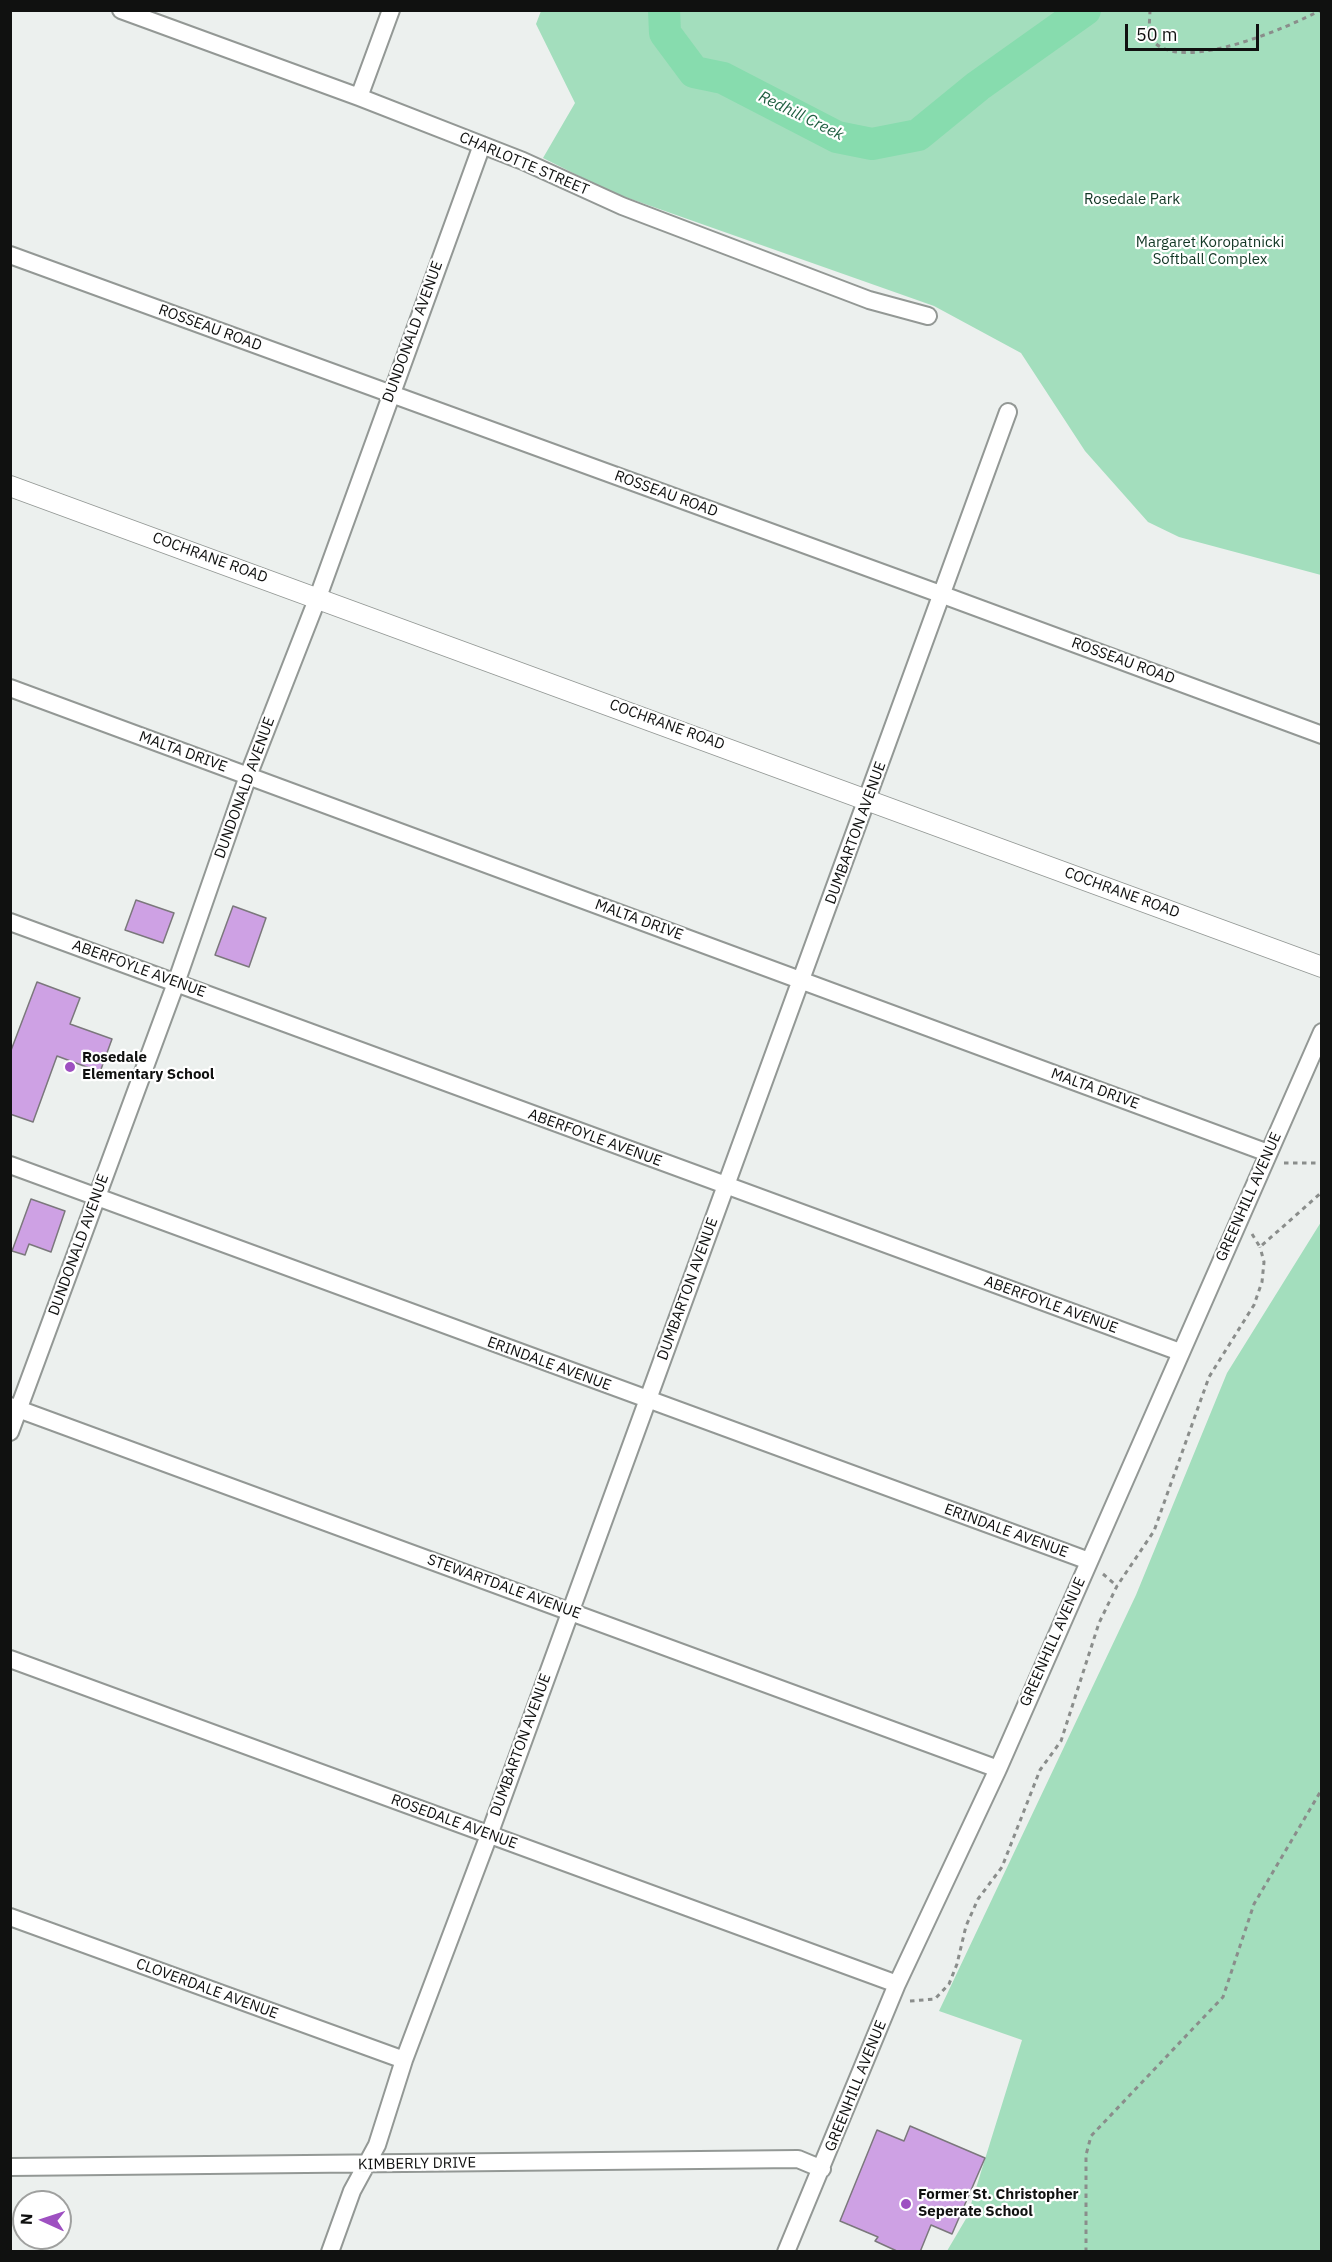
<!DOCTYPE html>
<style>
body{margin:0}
#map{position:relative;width:1332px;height:2262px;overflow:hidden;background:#ecf0ee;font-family:"IBM Plex Sans",sans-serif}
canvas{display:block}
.frame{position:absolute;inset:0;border:12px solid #101110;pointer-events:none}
.north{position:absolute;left:12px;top:2190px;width:60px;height:60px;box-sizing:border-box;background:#fff;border:2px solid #9fa09f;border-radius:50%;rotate:273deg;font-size:16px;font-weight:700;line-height:24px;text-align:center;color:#101110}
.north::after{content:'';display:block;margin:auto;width:21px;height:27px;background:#9e50c1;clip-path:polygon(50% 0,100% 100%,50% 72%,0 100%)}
.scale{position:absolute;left:1125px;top:24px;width:134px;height:27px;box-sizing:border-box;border:3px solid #101110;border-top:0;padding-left:8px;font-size:18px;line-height:21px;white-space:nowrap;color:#101110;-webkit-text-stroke:4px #fff;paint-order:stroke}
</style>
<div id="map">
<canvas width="1332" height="2262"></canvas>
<div class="frame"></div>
<div class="north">N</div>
<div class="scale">50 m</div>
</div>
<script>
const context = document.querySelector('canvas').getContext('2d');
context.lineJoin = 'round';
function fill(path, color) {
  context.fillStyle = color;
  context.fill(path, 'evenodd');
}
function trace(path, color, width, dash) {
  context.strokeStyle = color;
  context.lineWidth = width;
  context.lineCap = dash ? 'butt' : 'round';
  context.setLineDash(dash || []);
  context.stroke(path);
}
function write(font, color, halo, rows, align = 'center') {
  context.font = font + ' "IBM Plex Sans",sans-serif';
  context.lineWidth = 4.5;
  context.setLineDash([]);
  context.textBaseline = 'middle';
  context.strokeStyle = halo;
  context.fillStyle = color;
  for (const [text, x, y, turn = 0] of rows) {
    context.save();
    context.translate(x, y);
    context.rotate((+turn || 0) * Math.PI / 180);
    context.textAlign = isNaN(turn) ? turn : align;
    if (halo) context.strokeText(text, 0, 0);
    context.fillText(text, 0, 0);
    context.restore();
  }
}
const green = new Path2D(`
 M 541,11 L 1321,11 L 1321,575 L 1179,537 L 1148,522 L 1085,451 L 1021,353 L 934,306 L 611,192 L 543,158 L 575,103 L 536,24 Z
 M 1321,1222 L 1321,2251 L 947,2251 L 967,2217 L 1022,2040 L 939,2011 L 1136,1595 L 1227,1373 Z`);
const river = new Path2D(`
 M 664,10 L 665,33 L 694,72 L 723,78 L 837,137 L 872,144 L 918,135 L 978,86 L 1085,10`);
const building = new Path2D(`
 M 136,900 L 174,913 L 163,943 L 125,930 Z
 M 233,906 L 266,918 L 249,967 L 215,955 Z
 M 37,982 L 80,998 L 70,1024 L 112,1039 L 100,1072 L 57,1056 L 33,1122 L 10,1114 L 10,1053 Z
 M 31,1199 L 65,1211 L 51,1252 L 29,1244 L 25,1255 L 12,1251 Z
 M 910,2126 L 985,2158 L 952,2234 L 931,2225 L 920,2252 L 899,2252 L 875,2241 L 878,2237 L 840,2221 L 877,2130 L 904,2141 Z`);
const path = new Path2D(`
 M 930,10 L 946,10
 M 1150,10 C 1150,19 1147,35 1154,42 C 1184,73 1289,27 1321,10
 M 1284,1163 L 1322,1163
 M 1252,1234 L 1260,1247 L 1322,1192
 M 1103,1574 L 1117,1586
 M 910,2001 L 935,1999 L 949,1984 L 957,1964 L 966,1926 L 978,1899 L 1002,1867 L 1040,1770 L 1061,1741 L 1099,1623 L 1117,1586 L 1154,1531 L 1209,1377 L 1254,1305 L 1262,1282 L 1264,1262 L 1260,1247
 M 1086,2252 L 1086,2155 L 1091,2136 L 1223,1997 L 1254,1904 L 1322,1789`);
const minor = new Path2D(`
 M 121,10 L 359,97 L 523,161 L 622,206 L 869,300 L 928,316
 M 359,97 L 391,10
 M 10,255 L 943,595 L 1322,735
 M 10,688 L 1268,1153
 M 10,922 L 1180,1352
 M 10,1165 L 1089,1561
 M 10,1406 L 998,1769
 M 10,1432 L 176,983 L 248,776 L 318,597 L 482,145
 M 10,1659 L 897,1984
 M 10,1917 L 404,2060
 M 10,2167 L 798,2159 L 822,2169
 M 330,2252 L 352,2191 L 377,2145 L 404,2060 L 489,1835 L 1008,412
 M 786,2252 L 897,1984 L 998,1769 L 1322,1032`);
const tertiary = new Path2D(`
 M 10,486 L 1322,967`);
const markers = [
 [70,1067,6,"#9e50c1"],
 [906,2204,6,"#9e50c1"]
];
const streetNames = [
 ["CHARLOTTE STREET",524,164,23],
 ["ROSSEAU ROAD",210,328,20],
 ["DUNDONALD AVENUE",413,332,-70],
 ["ROSSEAU ROAD",666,494,20],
 ["COCHRANE ROAD",210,558,20],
 ["ROSSEAU ROAD",1123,661,20],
 ["COCHRANE ROAD",667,725,20],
 ["MALTA DRIVE",183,752,20],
 ["DUNDONALD AVENUE",245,788,-70],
 ["DUMBARTON AVENUE",856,833,-70],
 ["COCHRANE ROAD",1122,893,20],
 ["MALTA DRIVE",639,920,20],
 ["ABERFOYLE AVENUE",139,969,20],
 ["MALTA DRIVE",1095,1089,20],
 ["ABERFOYLE AVENUE",595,1138,20],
 ["GREENHILL AVENUE",1249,1197,-66],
 ["DUNDONALD AVENUE",79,1245,-70],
 ["DUMBARTON AVENUE",688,1289,-70],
 ["ABERFOYLE AVENUE",1051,1305,20],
 ["ERINDALE AVENUE",549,1364,20],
 ["ERINDALE AVENUE",1006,1531,20],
 ["STEWARTDALE AVENUE",504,1587,20],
 ["GREENHILL AVENUE",1053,1642,-66],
 ["DUMBARTON AVENUE",521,1745,-70],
 ["ROSEDALE AVENUE",454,1822,20],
 ["CLOVERDALE AVENUE",207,1989,20],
 ["GREENHILL AVENUE",856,2086,-68],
 ["KIMBERLY DRIVE",417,2164,-1]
];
const parkNames = [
 ["Rosedale Park",1132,200],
 ["Margaret Koropatnicki",1210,243],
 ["Softball Complex",1210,260]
];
const poiNames = [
 ["Rosedale",82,1058],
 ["Elementary School",82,1075],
 ["Former St. Christopher",918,2195],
 ["Seperate School",918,2212]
];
const waterNames = [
 ["Redhill Creek",801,116,26]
];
fill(green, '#a3debd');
trace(river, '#87dcae', 32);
fill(building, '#cea1e4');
trace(building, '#7b787c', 1.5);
trace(minor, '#939895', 20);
trace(tertiary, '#939895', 22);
trace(path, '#8a8d8b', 3, [4.5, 4.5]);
trace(minor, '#fff', 16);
trace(tertiary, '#fff', 20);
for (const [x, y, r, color] of markers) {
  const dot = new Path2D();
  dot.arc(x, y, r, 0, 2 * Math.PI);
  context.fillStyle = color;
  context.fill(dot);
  trace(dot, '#fff', 2);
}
write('15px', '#101110', '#fff', streetNames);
write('15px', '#113624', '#fff', parkNames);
write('bold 15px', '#101110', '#fff', poiNames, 'left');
write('italic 16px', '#205f41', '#fff', waterNames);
</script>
